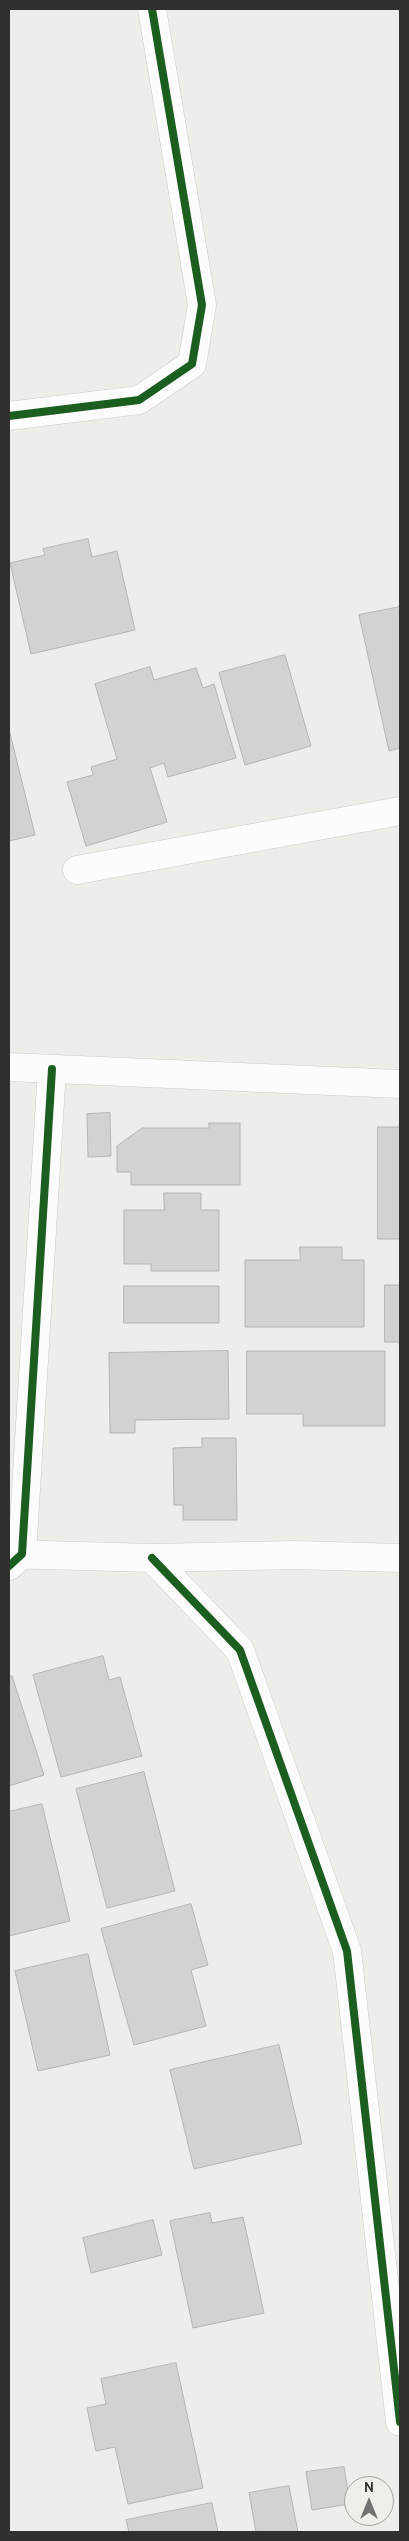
<!DOCTYPE html>
<style>
body{margin:0}
#map{position:relative;width:409px;height:2541px;overflow:hidden;background:#efedea;font-family:Cabin,sans-serif}
canvas{display:block}
.frame{position:absolute;inset:0;border:10px solid #31302e;pointer-events:none}
.north{position:absolute;left:344px;top:2476px;width:50px;height:50px;box-sizing:border-box;background:#f0eee9;border:1px solid #a4a29e;border-radius:50%;rotate:0deg;font-size:14px;font-weight:700;line-height:20px;text-align:center;color:#31302e}
.north::after{content:'';display:block;margin:auto;width:18px;height:22px;background:#747270;clip-path:polygon(50% 0,100% 100%,50% 72%,0 100%)}
</style>
<div id="map">
<canvas width="409" height="2541"></canvas>
<div class="frame"></div>
<div class="north">N</div>
</div>
<script>
const context = document.querySelector('canvas').getContext('2d');
context.lineJoin = 'round';
function fill(path, color) {
  context.fillStyle = color;
  context.fill(path, 'evenodd');
}
function trace(path, color, width, dash) {
  context.strokeStyle = color;
  context.lineWidth = width;
  context.lineCap = dash ? 'butt' : 'round';
  context.setLineDash(dash || []);
  context.stroke(path);
}
const building = new Path2D(`
 M 88,539 L 92,557 L 117,551 L 135,630 L 31,654 L 10,563 L 45,555 L 43,549 Z
 M 400,607 L 400,748 L 389,751 L 359,615 Z
 M 285,655 L 311,746 L 245,765 L 219,673 Z
 M 150,667 L 154,680 L 196,668 L 203,688 L 214,684 L 236,758 L 168,777 L 164,763 L 150,768 L 167,822 L 86,846 L 67,782 L 93,775 L 91,767 L 117,759 L 95,684 Z
 M 9,729 L 35,835 L 9,841 Z
 M 110,1113 L 111,1156 L 88,1157 L 87,1114 Z
 M 209,1123 L 240,1123 L 240,1185 L 131,1185 L 131,1172 L 117,1172 L 117,1146 L 142,1128 L 209,1128 Z
 M 378,1127 L 400,1127 L 400,1239 L 378,1239 Z
 M 164,1193 L 201,1193 L 201,1210 L 219,1210 L 219,1271 L 151,1271 L 151,1264 L 124,1264 L 124,1210 L 164,1210 Z
 M 300,1247 L 342,1247 L 342,1260 L 364,1260 L 364,1327 L 245,1327 L 245,1260 L 300,1260 Z
 M 385,1285 L 400,1285 L 400,1342 L 385,1342 Z
 M 124,1286 L 219,1286 L 219,1323 L 124,1323 Z
 M 228,1351 L 229,1419 L 135,1420 L 135,1433 L 110,1433 L 109,1353 Z
 M 247,1351 L 385,1351 L 385,1426 L 303,1426 L 303,1414 L 247,1414 Z
 M 202,1438 L 236,1438 L 237,1520 L 183,1520 L 183,1505 L 174,1505 L 173,1448 L 202,1447 Z
 M 103,1656 L 109,1680 L 120,1677 L 142,1756 L 61,1777 L 33,1675 Z
 M 12,1676 L 44,1775 L 9,1786 L 9,1677 Z
 M 144,1772 L 175,1891 L 107,1908 L 76,1789 Z
 M 42,1804 L 70,1921 L 9,1936 L 9,1812 Z
 M 191,1904 L 208,1965 L 191,1970 L 206,2026 L 134,2045 L 101,1929 Z
 M 88,1954 L 110,2055 L 38,2071 L 15,1971 Z
 M 279,2045 L 302,2144 L 194,2169 L 170,2070 Z
 M 210,2213 L 212,2223 L 243,2217 L 264,2313 L 193,2328 L 170,2221 Z
 M 153,2220 L 162,2255 L 91,2273 L 83,2238 Z
 M 176,2363 L 203,2488 L 128,2504 L 115,2447 L 96,2451 L 87,2408 L 106,2404 L 101,2379 Z
 M 344,2467 L 350,2504 L 312,2510 L 306,2472 Z
 M 289,2486 L 298,2532 L 256,2532 L 249,2493 Z
 M 212,2503 L 218,2532 L 129,2532 L 126,2520 Z`);
const minor = new Path2D(`
 M 9,416 L 139,400 L 192,364 L 202,305 L 152,9
 M 77,870 L 400,811
 M 9,1067 L 400,1084
 M 9,1554 L 152,1558 L 295,1555 L 400,1558
 M 152,1558 L 240,1650 L 347,1951 L 400,2422
 M 9,1566 L 22,1554 L 52,1069`);
const cycleway = new Path2D(`
 M 9,416 L 139,400 L 192,364 L 202,305 L 152,9
 M 152,1558 L 240,1650 L 347,1951 L 400,2422
 M 9,1566 L 22,1554 L 52,1069`);
fill(building, '#d4d2d0');
trace(building, '#b5b4b2', 1);
trace(minor, '#cccac8', 29);
trace(minor, '#fdfcfc', 28);
trace(cycleway, '#1b5e20', 8);
</script>
